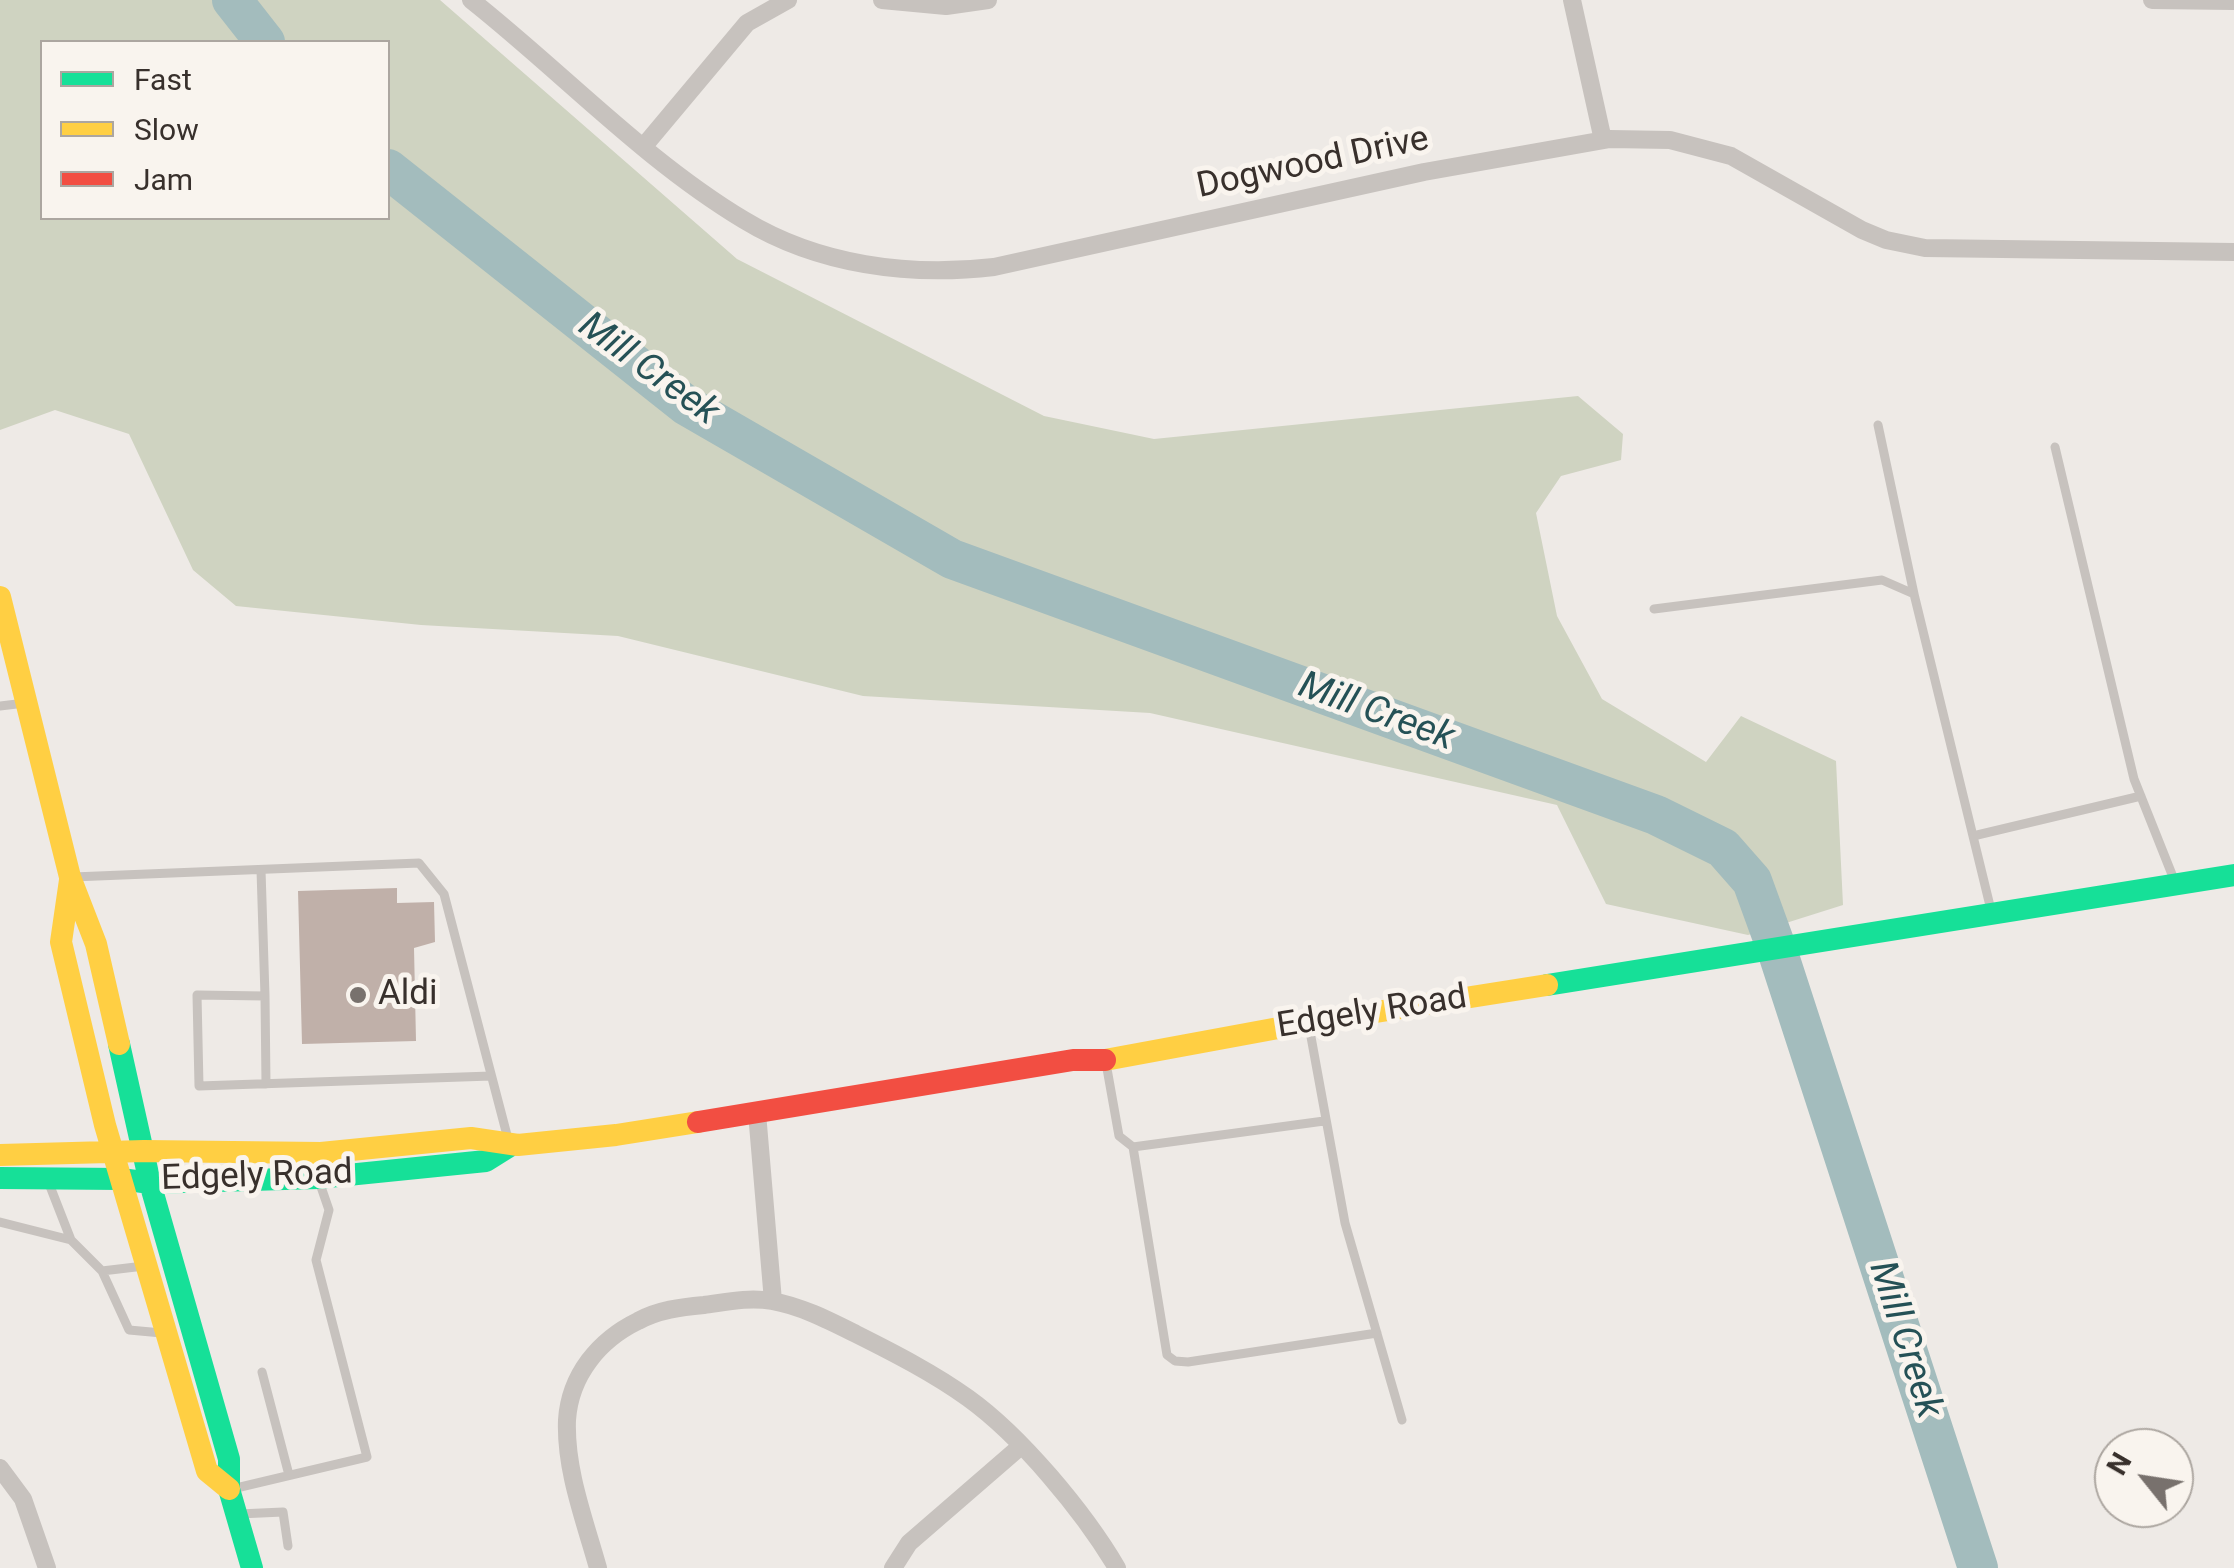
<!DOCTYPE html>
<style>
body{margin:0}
#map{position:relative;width:2234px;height:1568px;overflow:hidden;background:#eeeae6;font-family:Roboto,sans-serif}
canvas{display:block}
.legend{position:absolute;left:40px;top:40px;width:350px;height:180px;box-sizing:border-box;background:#f9f4ee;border:2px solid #aca6a0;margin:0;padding:12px 18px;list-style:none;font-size:30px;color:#38302c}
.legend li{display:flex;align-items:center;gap:20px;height:50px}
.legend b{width:50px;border:2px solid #aca6a0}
.north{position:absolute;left:2094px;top:1428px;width:100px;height:100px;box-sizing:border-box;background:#f9f4ee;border:2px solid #aca6a0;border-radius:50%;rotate:300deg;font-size:28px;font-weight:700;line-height:40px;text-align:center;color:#38302c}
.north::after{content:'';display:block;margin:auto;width:35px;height:45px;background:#78716d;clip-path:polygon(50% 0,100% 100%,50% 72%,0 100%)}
</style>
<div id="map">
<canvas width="2234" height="1568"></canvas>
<ul class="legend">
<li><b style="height:12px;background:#16e098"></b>Fast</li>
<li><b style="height:12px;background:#ffcf43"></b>Slow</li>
<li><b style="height:12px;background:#f24e42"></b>Jam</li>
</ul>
<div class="north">N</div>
</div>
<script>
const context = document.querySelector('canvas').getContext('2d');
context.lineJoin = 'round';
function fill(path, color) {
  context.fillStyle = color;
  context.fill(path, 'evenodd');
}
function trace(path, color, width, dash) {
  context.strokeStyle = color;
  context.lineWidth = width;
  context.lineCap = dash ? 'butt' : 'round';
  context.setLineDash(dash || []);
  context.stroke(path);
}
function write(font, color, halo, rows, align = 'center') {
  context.font = font + ' Roboto,sans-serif';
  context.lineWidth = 10;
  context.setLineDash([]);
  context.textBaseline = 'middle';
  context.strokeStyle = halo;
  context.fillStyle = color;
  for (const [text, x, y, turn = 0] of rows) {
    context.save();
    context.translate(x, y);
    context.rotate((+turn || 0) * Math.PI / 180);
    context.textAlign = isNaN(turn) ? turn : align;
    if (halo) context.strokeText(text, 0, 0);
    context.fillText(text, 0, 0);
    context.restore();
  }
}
const green = new Path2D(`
 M 0,0 L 440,0 L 737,259 L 1044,416 L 1154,439 L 1578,396 L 1623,434 L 1621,460 L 1561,476 L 1536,513 L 1557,616 L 1602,699 L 1706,762 L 1741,716 L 1836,761 L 1843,905 L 1748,935 L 1606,904 L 1557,805 L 1150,713 L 863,696 L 618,636 L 421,625 L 236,606 L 193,570 L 129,434 L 55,410 L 0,430 ZM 42,42 L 388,42 L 388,218 L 42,218 Z`);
const river = new Path2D(`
 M 232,0 L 265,42
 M 388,169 L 687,406 L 952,559 L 1656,815 L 1723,848 L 1752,881 L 1776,947 L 1978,1568`);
const building = new Path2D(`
 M 397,888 L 397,903 L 434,902 L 435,942 L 414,948 L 416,1041 L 302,1044 L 298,891 Z`);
const lane = new Path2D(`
 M 1878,425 L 1914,594
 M 2055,447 L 2134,779 L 2175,882
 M 1654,609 L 1882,580 L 1914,594 L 1991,910
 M 0,706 L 25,703
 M 1973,836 L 2141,796
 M 261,870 L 265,996
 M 73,877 L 419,863 L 444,894 L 508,1139
 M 1309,1026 L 1345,1223 L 1402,1420
 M 1106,1063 L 1119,1136 L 1133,1147 L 1167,1355 L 1175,1361 L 1188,1362 L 1377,1333
 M 266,1084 L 265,996 L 197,995 L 199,1086 L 491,1076
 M 1133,1147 L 1324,1121
 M 0,1222 L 71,1240 L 48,1181
 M 71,1240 L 102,1271 L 129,1330 L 162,1333
 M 102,1271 L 144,1266
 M 262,1372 L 289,1475
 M 232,1489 L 367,1457 L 316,1260 L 329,1210 L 319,1181
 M 239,1514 L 283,1512 L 288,1546`);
const street = new Path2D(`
 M 471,0 C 562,72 644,160 744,220 C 818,265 909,277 994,267 L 1424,172 L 1610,139 L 1670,140 L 1731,156 L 1862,230 L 1886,240 L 1925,248 L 2234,252
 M 882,0 L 946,6 L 988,0
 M 1572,0 L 1603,140
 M 2152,0 L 2234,1
 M 644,146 L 747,23 L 788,0
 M 757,1113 L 773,1301
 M 0,1468 L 23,1499 L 47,1568
 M 598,1568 C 585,1521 565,1470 567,1420 C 570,1375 599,1340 638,1321 C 658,1310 681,1307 704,1305 C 726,1302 749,1297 772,1301 C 801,1306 830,1321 856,1334 C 894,1353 933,1373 968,1398 C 1021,1436 1084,1512 1117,1568
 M 893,1568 L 909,1543 L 1021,1446`);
const fast = new Path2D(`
 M 1547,985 L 2234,875
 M 119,1044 L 150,1183 L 229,1459 L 229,1489 L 252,1568
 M 0,1178 L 121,1179 L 150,1183 L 318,1178 L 486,1161 L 510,1146`);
const slow = new Path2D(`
 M 0,597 L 70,877 L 96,944 L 119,1044
 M 70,880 L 61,942 L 105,1125 L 207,1471 L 229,1489
 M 1105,1060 L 1300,1024 L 1547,985
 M 0,1155 L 144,1151 L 321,1153 L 471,1138 L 518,1145 L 616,1135 L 698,1122`);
const jam = new Path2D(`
 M 698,1122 L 1073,1060 L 1105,1060`);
const markers = [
 [358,995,10,"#78716d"]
];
const streetNames = [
 ["Dogwood Drive",1313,164,-12],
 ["Edgely Road",1372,1013,-9],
 ["Edgely Road",257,1177,-2]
];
const poiNames = [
 ["Aldi",378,995]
];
const waterNames = [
 ["Mill Creek",648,370,36],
 ["Mill Creek",1376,713,20],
 ["Mill Creek",1904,1340,72]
];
fill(green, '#cfd3c1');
trace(river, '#a3bcbd', 40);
fill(building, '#c0b0a9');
trace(lane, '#c7c2be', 9);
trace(street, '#c7c2be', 18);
trace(fast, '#16e098', 22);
trace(slow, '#ffcf43', 22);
trace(jam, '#f24e42', 22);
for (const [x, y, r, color] of markers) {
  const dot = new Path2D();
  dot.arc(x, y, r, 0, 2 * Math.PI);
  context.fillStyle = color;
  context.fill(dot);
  trace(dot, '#f9f4ee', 4);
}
write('35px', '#38302c', '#f9f4ee', streetNames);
write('35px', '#38302c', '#f9f4ee', poiNames, 'left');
write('italic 38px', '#255156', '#f9f4ee', waterNames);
</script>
